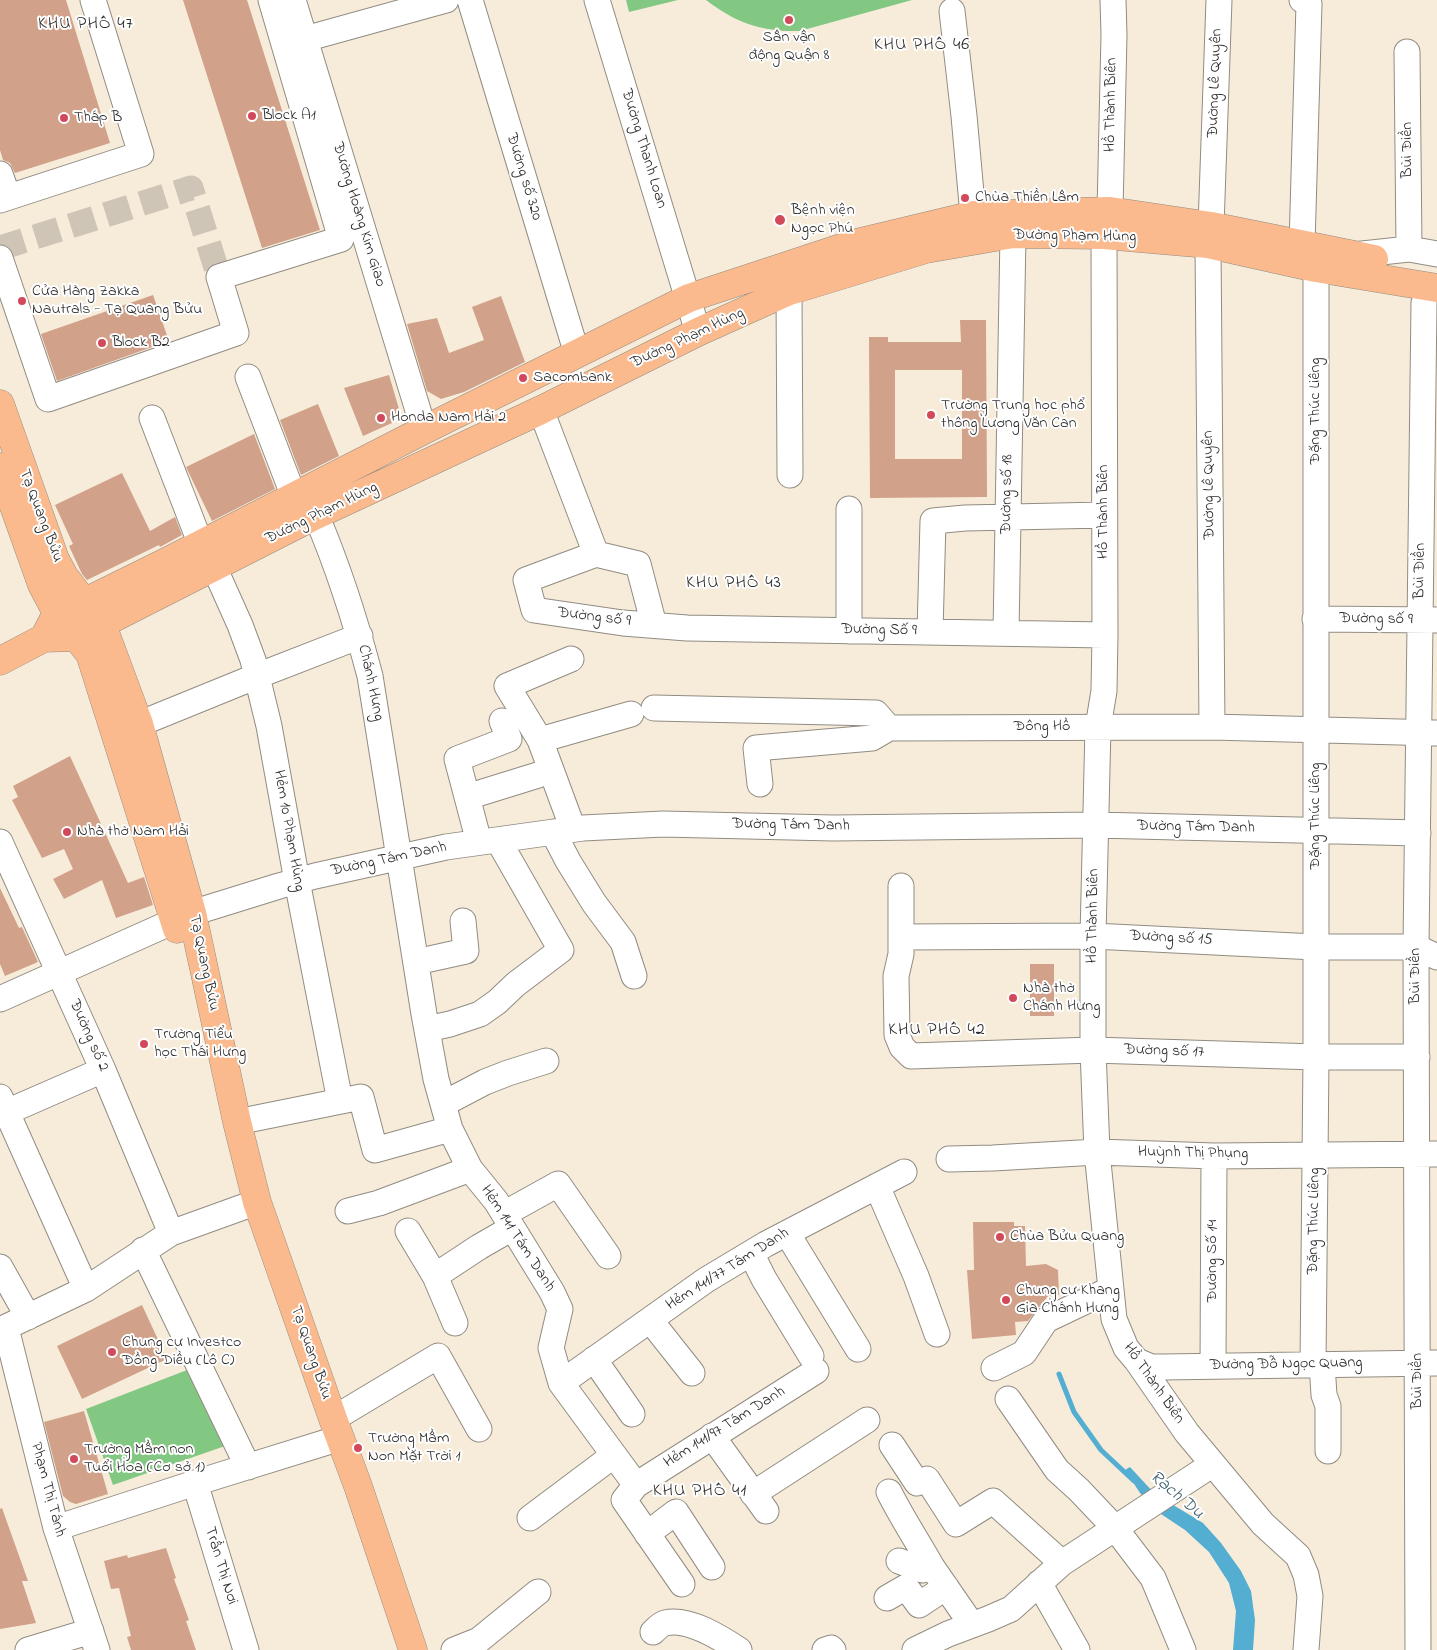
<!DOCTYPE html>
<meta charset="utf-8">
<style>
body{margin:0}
canvas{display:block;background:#f7ecda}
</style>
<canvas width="1437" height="1650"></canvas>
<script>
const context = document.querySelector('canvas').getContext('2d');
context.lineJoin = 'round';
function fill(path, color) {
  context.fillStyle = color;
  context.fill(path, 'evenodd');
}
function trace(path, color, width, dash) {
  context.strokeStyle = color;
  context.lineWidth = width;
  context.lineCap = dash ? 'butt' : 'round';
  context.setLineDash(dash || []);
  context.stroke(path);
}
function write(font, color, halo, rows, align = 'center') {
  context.font = font + ' "Indie Flower",sans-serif';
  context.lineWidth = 4;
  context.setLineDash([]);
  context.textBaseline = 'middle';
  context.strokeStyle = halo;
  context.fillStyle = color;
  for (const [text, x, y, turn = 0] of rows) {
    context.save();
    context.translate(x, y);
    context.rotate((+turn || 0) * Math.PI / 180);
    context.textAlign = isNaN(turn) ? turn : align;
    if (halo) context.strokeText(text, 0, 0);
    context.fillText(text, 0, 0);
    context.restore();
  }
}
const green = new Path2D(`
 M 626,0 L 678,0 L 629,12 Z
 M 706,0 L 912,0 L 800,31 C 762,32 736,23 706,0 Z
 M 187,1370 L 225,1446 L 113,1485 L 86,1409 Z`);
const water = new Path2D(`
 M 1130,1467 L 1155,1494 L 1203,1523 L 1221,1543 L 1241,1571 L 1251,1591 L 1255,1620 L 1253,1650 L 1233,1650 L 1236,1611 L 1229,1583 L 1209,1552 L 1185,1530 L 1155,1510 L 1140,1493 L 1125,1470 Z`);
const stream = new Path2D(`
 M 1059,1374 L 1074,1412 L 1101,1450 L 1134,1481`);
const building = new Path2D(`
 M 0,0 L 66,0 L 110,143 L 15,173 L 10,163 L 3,160 L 0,150 Z
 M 183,0 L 247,0 L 320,230 L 262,248 Z
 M 153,295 L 169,341 L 57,381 L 41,334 Z
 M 501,296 L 525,362 L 464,392 L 441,399 L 427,391 L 407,324 L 437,318 L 449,353 L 484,340 L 472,307 Z
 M 960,320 L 986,320 L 987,497 L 870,498 L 869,337 L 888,337 L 888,342 L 961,342 ZM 895,370 L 962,370 L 962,459 L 895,459 Z
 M 389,375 L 399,409 L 392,423 L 363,436 L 344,388 Z
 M 318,404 L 339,456 L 301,475 L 280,420 Z
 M 254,434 L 275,489 L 212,521 L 186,467 Z
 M 122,473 L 150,531 L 175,517 L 182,535 L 160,547 L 159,545 L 87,580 L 82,574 L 69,546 L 73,544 L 55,505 Z
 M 70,756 L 128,883 L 144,877 L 153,905 L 116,918 L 102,880 L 64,899 L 53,879 L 73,869 L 64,849 L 42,858 L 12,800 L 18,797 L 13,786 Z
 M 0,888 L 19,928 L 22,927 L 38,962 L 5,976 L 0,964 Z
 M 1030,964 L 1054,964 L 1054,1016 L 1030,1016 Z
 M 973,1222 L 1014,1222 L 1014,1226 L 1025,1226 L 1026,1266 L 1046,1264 L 1058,1270 L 1059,1295 L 1048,1296 L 1028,1321 L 1015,1322 L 1016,1335 L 972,1339 L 967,1270 L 974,1270 Z
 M 142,1305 L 167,1359 L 82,1399 L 57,1346 Z
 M 84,1411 L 108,1494 L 76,1504 L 70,1502 L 63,1496 L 44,1422 Z
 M 2,1508 L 28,1581 L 22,1581 L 36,1623 L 0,1629 L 0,1509 Z
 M 166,1548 L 176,1578 L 174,1579 L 189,1620 L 186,1621 L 196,1650 L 131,1650 L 127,1637 L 131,1636 L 119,1588 L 111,1589 L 104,1561 L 127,1555 L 128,1558 Z`);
const minorTunnel = new Path2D(`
 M 0,248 L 191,188 L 219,277`);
const minor = new Path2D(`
 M 293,0 L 424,430
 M 470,0 L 577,354
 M 597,0 L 698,332
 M 1302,0 L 1309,4 L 1302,245
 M 952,11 L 964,116 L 973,215
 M 305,39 L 446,0
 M 1407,52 L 1409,249
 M 0,174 L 8,197
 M 0,200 L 141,154 L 93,0
 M 1110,211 L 1114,35 L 1113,0
 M 1211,226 L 1219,0
 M 1104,235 L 1105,635 L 1104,691 L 1098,727 L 1093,936 L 1093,1050 L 1097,1152 L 1114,1319 L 1126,1348 L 1137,1361 L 1187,1433 L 1263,1524 L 1298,1556 L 1306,1575 L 1310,1596 L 1306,1650
 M 1208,244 L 1212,727
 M 1353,255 L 1409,249 L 1437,254
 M 0,258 L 48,399 L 236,333 L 219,277 L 341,239 L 271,0
 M 789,291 L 790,475
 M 248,377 L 294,497
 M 541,410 L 596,554 L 638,564 L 654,625
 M 152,418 L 201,545
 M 316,515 C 339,569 355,619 370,676 L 424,1014 L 436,1079 L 450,1129 L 470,1169 L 496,1201 L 552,1292 L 560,1309 L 551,1348 L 561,1383 L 636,1485 L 624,1500 L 682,1584
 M 596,554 L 526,580 L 534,610 L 623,623 L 687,628 L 1105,635
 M 214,567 L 240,625 L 253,660 L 269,726 L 297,881 L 340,1101
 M 1315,619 L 1437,620
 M 849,631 L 849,509
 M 930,632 L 933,521 L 965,518 L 1104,515
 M 1006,633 L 1013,234
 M 571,659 L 507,686 L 540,740 L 573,829
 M 654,708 L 876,713 L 889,728 L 1212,727 L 1437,733
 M 139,724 L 257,676 L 360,636
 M 540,740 L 631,714
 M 760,784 L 756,748 L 872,738 L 889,728
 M 467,797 L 538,775
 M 553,832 L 568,861 L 594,903 L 623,942 L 634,976
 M 0,842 L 103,1070 L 171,1233
 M 479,842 L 457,759 L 509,739 L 502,721
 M 901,886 L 901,954 L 896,976 L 897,1035 L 902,1047 L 911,1056 L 1093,1050 L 1316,1057 L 1417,1057
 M 902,937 L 1093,936 L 1315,947 L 1416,947 L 1437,957
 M 416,962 L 466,951 L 463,921
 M 0,999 L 192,913 L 279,886 L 315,876 L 446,847 L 583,828 L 663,824 L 833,828 L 1096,825 L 1418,833
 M 427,1029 L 450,1024 L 480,1014 L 497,1002 L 516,984 L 561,950 L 498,840
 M 0,1097 L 86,1289
 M 443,1104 L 485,1082 L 508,1073 L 546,1061
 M 0,1115 L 103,1070
 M 237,1122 L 361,1097 L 375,1150 L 450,1129
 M 949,1159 L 993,1158 L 1097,1152 L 1214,1156 L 1437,1154
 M 877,1186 L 916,1276 L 937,1334
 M 348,1211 L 379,1203 L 470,1169
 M 504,1214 L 558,1184 L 608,1256
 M 408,1231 L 435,1276 L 455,1323
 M 787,1233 L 858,1349
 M 143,1250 L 248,1467
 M 751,1253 L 764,1279 L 811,1356
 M 0,1267 L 28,1317
 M 435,1276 L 479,1247 L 512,1228
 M 650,1320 L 692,1373
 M 6,1328 L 56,1528 L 97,1650
 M 0,1330 L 86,1289 L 171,1233 L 257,1202
 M 594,1359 L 632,1414
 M 1137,1361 L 1151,1367 L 1163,1367 L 1437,1363
 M 1313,1364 L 1316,1057 L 1316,268
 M 1322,1364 L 1324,1395 L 1328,1406 L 1328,1451
 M 1213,1366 L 1214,1156
 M 994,1368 L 1024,1353 L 1046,1320 L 1111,1289
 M 561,1383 L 706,1280 L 766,1244 L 904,1172
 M 1008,1399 L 1057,1470 L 1079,1490 L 1115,1528 L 1153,1578 L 1183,1650
 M 333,1419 L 438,1356 L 479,1429
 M 712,1436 L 766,1511
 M 892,1445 L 917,1483 L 927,1479 L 956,1524 L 993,1501 L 1062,1563
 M 195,1483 L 246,1650
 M 636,1485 L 816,1371
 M 889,1492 C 902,1518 918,1542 932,1567
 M 753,1494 L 867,1420
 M 530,1518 L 614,1455
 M 56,1528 L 195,1483 L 340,1438
 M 647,1534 L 676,1512 L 712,1567
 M 899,1561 L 923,1570 L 932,1567 L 972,1625
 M 1039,1583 L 1077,1650
 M 887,1598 L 906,1587 L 919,1605 L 946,1587
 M 653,1632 C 656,1629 661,1624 665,1623 C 688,1617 721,1638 739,1650
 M 28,1650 L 91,1631
 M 454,1650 L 479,1640 L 538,1592
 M 825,1650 L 831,1648 L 833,1650
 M 915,1650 L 948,1634 L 988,1619 L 1011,1609 L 1062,1563 L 1213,1464
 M 1418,1650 L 1416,947 L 1424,303`);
const major = new Path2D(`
 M 0,404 L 55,559 L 64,576 L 100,623 L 107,638 L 139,724 L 192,913 L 237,1122 L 257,1202 L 333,1419 L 358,1486 L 413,1650
 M 0,467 L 42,585 L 57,613 L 90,654 L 177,929
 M 44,638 L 57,613 L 85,602 L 168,561 L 424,430 L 689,298 L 856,243 L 973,215 L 1110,211 L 1211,226 L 1374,259
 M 0,661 L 44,638 L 76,637 L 316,515 L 541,410 L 698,332 L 789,291 L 926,249 L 1013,234 L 1104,235 L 1208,244 L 1316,268 L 1437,288`);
const markers = [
 [789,20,5,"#d1495b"],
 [252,116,5,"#d1495b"],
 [64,118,5,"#d1495b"],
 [965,198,5,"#d1495b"],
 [780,220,6,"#d1495b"],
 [22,301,5,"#d1495b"],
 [102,343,5,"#d1495b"],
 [523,378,5,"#d1495b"],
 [931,415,5,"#d1495b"],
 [381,418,5,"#d1495b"],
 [67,832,5,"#d1495b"],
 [1013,998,5,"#d1495b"],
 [144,1044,5,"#d1495b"],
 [1000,1237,5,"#d1495b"],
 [1006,1300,5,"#d1495b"],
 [112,1352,5,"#d1495b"],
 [358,1448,5,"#d1495b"],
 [74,1459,5,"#d1495b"]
];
const poiNames = [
 ["Sân vận",789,38,"center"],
 ["động Quận 8",789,56,"center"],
 ["Block A1",262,116],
 ["Tháp B",74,118],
 ["Chùa Thiền Lâm",975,198],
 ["Bệnh viện",791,211],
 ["Ngọc Phú",791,229],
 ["Cửa Hàng Zakka",32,292],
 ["Nautrals - Tạ Quang Bửu",32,310],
 ["Block B2",112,343],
 ["Sacombank",533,378],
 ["Trường Trung học phổ",941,406],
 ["thông Lương Văn Can",941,424],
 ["Honda Nam Hải 2",391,418],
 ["Nhà thờ Nam Hải",77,832],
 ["Nhà thờ",1023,989],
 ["Chánh Hưng",1023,1007],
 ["Trường Tiểu",154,1035],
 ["học Thái Hưng",154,1053],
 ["Chùa Bửu Quang",1010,1237],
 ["Chung cư Khang",1016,1291],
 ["Gia Chánh Hưng",1016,1309],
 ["Chung cư Investco",122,1343],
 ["Đồng Diều (Lô C)",122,1361],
 ["Trường Mầm",368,1439],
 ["Non Mặt Trời 1",368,1457],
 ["Trường Mầm non",84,1450],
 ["Tuổi Hoa (Cơ sở 1)",84,1468]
];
const streetNames = [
 ["Đường Lê Quyên",1216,83,-88],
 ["Hồ Thành Biên",1112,105,-89],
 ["Đường Thanh Loan",643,149,73],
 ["Bùi Điền",1408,150,-90],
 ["Đường số 320",523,177,73],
 ["Đường Hoàng Kim Giao",358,215,73],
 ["Đường Phạm Hùng",1075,237,1],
 ["Đường Phạm Hùng",688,339,-25],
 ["Đặng Thúc Liêng",1316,411,-90],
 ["Đường Lê Quyên",1210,485,-91],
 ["Đường số 18",1008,494,-89],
 ["Hồ Thành Biên",1104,512,-90],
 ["Đường Phạm Hùng",322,514,-26],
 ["Tạ Quang Bửu",40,516,69],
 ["Bùi Điền",1421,571,-89],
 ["Đường số 9",594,618,7],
 ["Đường số 9",1376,620,1],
 ["Đường Số 9",879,631,1],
 ["Chánh Hưng",370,683,78],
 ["Đông Hồ",1042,727],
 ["Đặng Thúc Liêng",1316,816,-90],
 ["Đường Tám Danh",791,826,1],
 ["Đường Tám Danh",1196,828,1],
 ["Hẻm 10 Phạm Hùng",288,831,80],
 ["Đường Tám Danh",389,860,-12],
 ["Hồ Thành Biên",1094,916,-89],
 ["Đường số 15",1171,939,3],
 ["Tạ Quang Bửu",203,963,78],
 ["Bùi Điền",1416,976,-90],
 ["Đường số 2",88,1036,66],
 ["Đường số 17",1164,1052,2],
 ["Huỳnh Thị Phụng",1193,1154,1],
 ["Đặng Thúc Liêng",1315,1221,-89],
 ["Hẻm 141 Tám Danh",517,1239,57],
 ["Đường Số 14",1213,1261,-90],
 ["Hẻm 141/77 Tám Danh",728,1270,-32],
 ["Tạ Quang Bửu",310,1353,71],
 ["Đường Đỗ Ngọc Quang",1286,1365,-1],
 ["Bùi Điền",1418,1381,-90],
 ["Hồ Thành Biên",1153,1384,55],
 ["Hẻm 141/97 Tám Danh",725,1428,-32],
 ["Phạm Thị Tánh",47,1490,75],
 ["Trần Thị Nơi",220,1566,73]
];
const neighbourhoodNames = [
 ["KHU PHỐ 47",86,25],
 ["KHU PHỐ 46",922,46],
 ["KHU PHỐ 43",734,584],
 ["KHU PHỐ 42",937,1031],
 ["KHU PHỐ 41",700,1492]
];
const waterNames = [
 ["Rạch Du",1176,1496,40]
];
fill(green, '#83c882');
fill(water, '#54aed2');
trace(stream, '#54aed2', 5);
fill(building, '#d1a189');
trace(minorTunnel, '#cec5b7', 25, [25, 12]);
trace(minor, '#918c82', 27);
trace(major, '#918c82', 29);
trace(minor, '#fff', 25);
trace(major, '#fbba8d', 28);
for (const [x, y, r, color] of markers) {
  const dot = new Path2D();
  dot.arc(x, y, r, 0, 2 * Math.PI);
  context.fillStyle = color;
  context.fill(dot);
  trace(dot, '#fff', 2);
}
write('16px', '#2b2b2b', '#fff', poiNames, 'left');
write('16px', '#2b2b2b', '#fff', streetNames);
context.letterSpacing = '1px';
write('18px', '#2b2b2b', '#fff', neighbourhoodNames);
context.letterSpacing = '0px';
write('italic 18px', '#3b5f6e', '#fff', waterNames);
</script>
